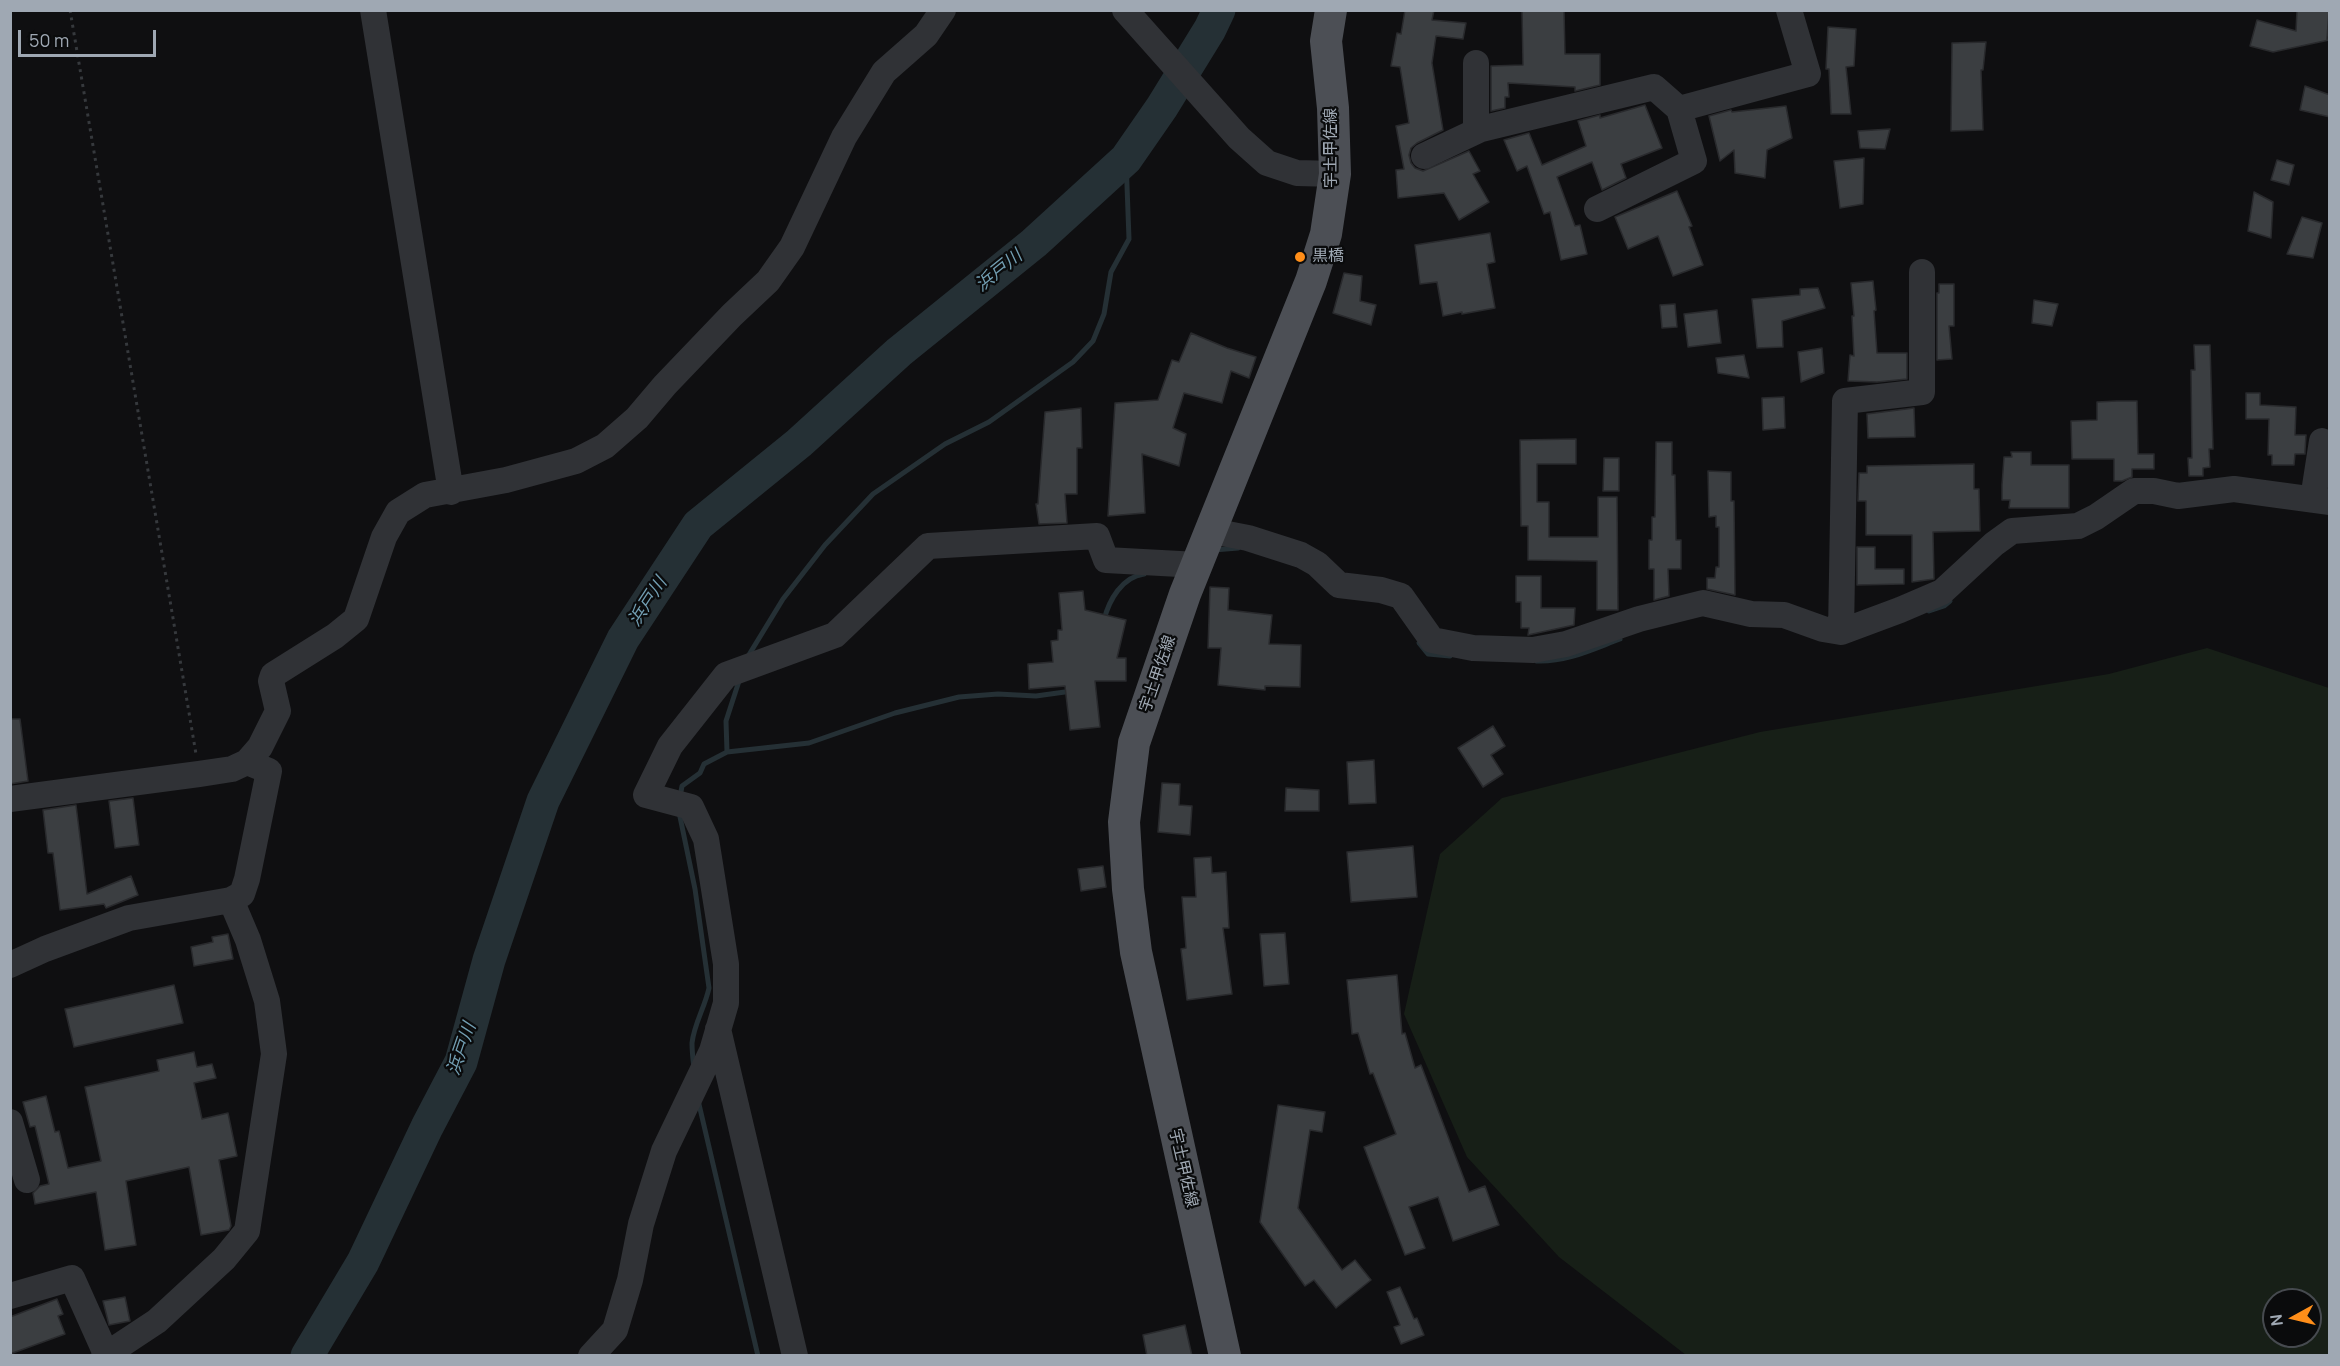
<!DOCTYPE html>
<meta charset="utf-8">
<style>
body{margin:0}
#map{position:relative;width:2340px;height:1366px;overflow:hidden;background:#0f0f11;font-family:Manrope,sans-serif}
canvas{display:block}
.frame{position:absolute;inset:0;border:12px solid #9fa8b3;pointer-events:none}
.north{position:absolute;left:2262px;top:1288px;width:60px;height:60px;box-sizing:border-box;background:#0a0b0c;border:2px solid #464a4f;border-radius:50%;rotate:262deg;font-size:16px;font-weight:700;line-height:24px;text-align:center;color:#9fa8b3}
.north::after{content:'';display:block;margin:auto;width:21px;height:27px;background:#ff8e19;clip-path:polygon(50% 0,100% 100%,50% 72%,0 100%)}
.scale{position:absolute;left:18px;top:30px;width:138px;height:27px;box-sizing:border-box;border:3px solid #9fa8b3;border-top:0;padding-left:8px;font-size:18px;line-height:21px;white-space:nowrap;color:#9fa8b3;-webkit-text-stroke:4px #0a0b0c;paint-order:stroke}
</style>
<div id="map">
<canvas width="2340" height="1366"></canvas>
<div class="frame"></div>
<div class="north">N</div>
<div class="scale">50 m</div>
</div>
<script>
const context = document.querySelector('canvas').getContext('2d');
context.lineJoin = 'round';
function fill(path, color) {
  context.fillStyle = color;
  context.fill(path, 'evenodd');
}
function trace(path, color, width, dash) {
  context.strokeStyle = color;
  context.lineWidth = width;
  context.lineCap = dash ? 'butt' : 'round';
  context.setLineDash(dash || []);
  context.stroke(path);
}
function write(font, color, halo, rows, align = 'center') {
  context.font = font + ' Manrope,"Noto Sans JP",sans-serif';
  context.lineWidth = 4.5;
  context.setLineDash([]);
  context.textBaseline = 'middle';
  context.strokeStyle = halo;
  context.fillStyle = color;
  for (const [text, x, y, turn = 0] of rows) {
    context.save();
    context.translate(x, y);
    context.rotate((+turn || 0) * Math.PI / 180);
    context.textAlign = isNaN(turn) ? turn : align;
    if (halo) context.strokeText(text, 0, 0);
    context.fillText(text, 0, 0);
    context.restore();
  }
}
const green = new Path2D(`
 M 2207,648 L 2329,688 L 2329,1355 L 1686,1355 L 1559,1257 L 1467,1157 L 1404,1014 L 1440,854 L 1502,798 L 1760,732 L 2109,674 ZM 2274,1300 L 2310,1300 L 2310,1336 L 2274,1336 Z`);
const stream = new Path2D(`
 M 1214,550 L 1238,548
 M 1929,611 L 1944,606 L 1950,601
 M 1104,620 C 1109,600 1122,577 1144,574
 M 1419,643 L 1428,654 L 1450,656
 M 747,658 L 783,599 L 825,545 L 873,494 L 945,444 L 989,422 L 1073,362 L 1093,341 L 1104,314 L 1111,272 L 1129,239 L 1126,159
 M 1537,661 C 1567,662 1593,649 1620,639
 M 727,752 L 726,721 L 740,678
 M 680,797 L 682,786 L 700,773 L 704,764 L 727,752 L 809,743 L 895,713 L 959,697 L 998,694 L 1036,696 L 1072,691
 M 679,812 L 695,889 L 709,988 C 705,1007 694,1024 692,1043 C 692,1051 693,1060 694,1068
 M 698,1100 L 758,1356`);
const river = new Path2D(`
 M 307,1356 L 363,1262 L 427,1127 L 461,1062 L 489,960 L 543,801 L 623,639 L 698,525 L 799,443 L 899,352 L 1034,243 L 1126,159 L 1162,107 L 1210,29 L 1219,10`);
const building = new Path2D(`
 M 1405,10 L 1434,10 L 1432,20 L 1466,23 L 1463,39 L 1436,36 L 1432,63 L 1443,130 L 1417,143 L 1411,148 L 1409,155 L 1411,163 L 1415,168 L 1423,171 L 1469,151 L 1480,171 L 1473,174 L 1489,202 L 1459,220 L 1444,193 L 1398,198 L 1396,170 L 1404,169 L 1396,126 L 1409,123 L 1400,67 L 1391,66 L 1397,33 L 1401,34 Z
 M 1564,10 L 1565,54 L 1600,54 L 1600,85 L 1575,91 L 1575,87 L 1508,83 L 1509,97 L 1505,97 L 1505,108 L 1491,111 L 1491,66 L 1523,65 L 1522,11 Z
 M 2297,10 L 2329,10 L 2327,39 L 2329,40 L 2273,52 L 2250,46 L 2257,20 L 2296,31 Z
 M 1828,27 L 1856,29 L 1854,66 L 1846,67 L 1851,114 L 1831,114 L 1829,69 L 1826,69 Z
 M 1986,42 L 1983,70 L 1981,70 L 1983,130 L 1951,131 L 1952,43 Z
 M 2305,86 L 2330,95 L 2330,117 L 2300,110 Z
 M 1645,105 L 1662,148 L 1621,164 L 1626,178 L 1602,190 L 1592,162 L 1557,177 L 1575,226 L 1580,225 L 1587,254 L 1561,260 L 1550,212 L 1544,214 L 1527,166 L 1517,171 L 1504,140 L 1529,133 L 1542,165 L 1586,146 L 1578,121 L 1600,115 L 1600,118 Z
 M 1786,106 L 1792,138 L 1767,150 L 1765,178 L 1735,173 L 1734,150 L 1720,161 L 1709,116 L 1731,110 L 1732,112 Z
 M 1890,129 L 1885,149 L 1860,148 L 1858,131 Z
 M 1864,158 L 1863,204 L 1840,208 L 1834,161 Z
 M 2277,160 L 2294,165 L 2289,185 L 2271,180 Z
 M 1677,191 L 1692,226 L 1689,227 L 1703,265 L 1673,276 L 1658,236 L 1628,249 L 1615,217 Z
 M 2254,192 L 2273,202 L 2271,238 L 2248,231 Z
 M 2302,217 L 2322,223 L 2313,258 L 2287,254 Z
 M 1490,233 L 1495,262 L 1487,264 L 1495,308 L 1462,314 L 1462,312 L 1443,316 L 1437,282 L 1420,284 L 1415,245 Z
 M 1344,273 L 1362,276 L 1360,301 L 1376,305 L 1371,325 L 1333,313 Z
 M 1873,281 L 1876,310 L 1874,311 L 1877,353 L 1907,353 L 1907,379 L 1877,382 L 1848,381 L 1850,355 L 1854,356 L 1852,316 L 1854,316 L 1851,283 Z
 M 1939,284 L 1954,284 L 1954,326 L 1949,326 L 1952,359 L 1937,360 L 1937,293 L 1939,293 Z
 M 1818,288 L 1825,308 L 1782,321 L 1783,347 L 1757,348 L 1752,299 L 1800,295 L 1800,289 Z
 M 2034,300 L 2058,304 L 2052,326 L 2032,323 Z
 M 1675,304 L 1677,327 L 1662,328 L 1660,305 Z
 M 1717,310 L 1721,343 L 1688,347 L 1684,314 Z
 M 1191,333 L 1227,348 L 1256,357 L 1249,378 L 1231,371 L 1222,403 L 1184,393 L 1173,428 L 1186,434 L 1179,466 L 1142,454 L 1145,513 L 1108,516 L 1115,403 L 1158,400 L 1172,360 L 1179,362 Z
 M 2194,345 L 2210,345 L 2213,449 L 2209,449 L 2210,467 L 2203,468 L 2203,476 L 2189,476 L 2188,458 L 2192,458 L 2191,370 L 2195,370 Z
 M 1822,348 L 1824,373 L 1801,382 L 1798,352 Z
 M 1744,355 L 1749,378 L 1718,373 L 1716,358 Z
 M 2246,393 L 2260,393 L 2260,405 L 2296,407 L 2295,435 L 2306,435 L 2305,451 L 2305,454 L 2295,454 L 2294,465 L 2272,465 L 2272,455 L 2268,455 L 2269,419 L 2246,419 Z
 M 1784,397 L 1785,428 L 1763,430 L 1762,398 Z
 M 2117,401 L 2137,401 L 2138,454 L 2154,454 L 2154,469 L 2132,469 L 2132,477 L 2122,481 L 2114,481 L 2114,459 L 2072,459 L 2071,421 L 2097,420 L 2097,402 Z
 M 1081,408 L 1082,448 L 1077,448 L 1077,494 L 1065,494 L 1067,523 L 1039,524 L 1036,504 L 1038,504 L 1045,412 Z
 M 1914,408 L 1915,437 L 1868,438 L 1867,414 Z
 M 1576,439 L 1576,464 L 1537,464 L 1537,502 L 1549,502 L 1549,537 L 1598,537 L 1598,497 L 1617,497 L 1618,610 L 1597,610 L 1597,561 L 1528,560 L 1528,526 L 1521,526 L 1520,440 Z
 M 1656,442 L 1672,442 L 1672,475 L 1675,475 L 1676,540 L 1681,540 L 1681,569 L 1668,569 L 1669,596 L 1654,600 L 1654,569 L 1649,569 L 1649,540 L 1652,540 L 1652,517 L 1655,517 Z
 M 2011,452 L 2031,452 L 2031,465 L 2069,465 L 2069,508 L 2009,508 L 2010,500 L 2002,500 L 2002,485 L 2004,457 L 2012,457 Z
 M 1604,458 L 1619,458 L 1619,491 L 1603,491 Z
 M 1974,464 L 1974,489 L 1979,489 L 1980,531 L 1933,532 L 1934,579 L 1912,582 L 1912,535 L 1866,535 L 1866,501 L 1858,501 L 1859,473 L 1867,473 L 1867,466 Z
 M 1708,471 L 1731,472 L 1731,501 L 1734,501 L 1735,595 L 1707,589 L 1707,578 L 1715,578 L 1716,567 L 1719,567 L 1719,527 L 1716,527 L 1716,516 L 1709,517 Z
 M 1857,547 L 1875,547 L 1875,569 L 1904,569 L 1904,584 L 1857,585 Z
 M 1516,576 L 1541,576 L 1541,608 L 1575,608 L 1574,625 L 1528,635 L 1529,628 L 1521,628 L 1521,602 L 1516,602 Z
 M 1210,587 L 1229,588 L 1228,610 L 1272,615 L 1269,644 L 1301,645 L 1300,687 L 1265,686 L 1265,690 L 1218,685 L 1221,648 L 1208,648 Z
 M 1083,591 L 1085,610 L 1126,620 L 1117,658 L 1126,658 L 1126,681 L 1095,681 L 1100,727 L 1070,730 L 1065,686 L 1029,689 L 1028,664 L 1053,662 L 1051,641 L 1058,640 L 1058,630 L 1062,630 L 1059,593 Z
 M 10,719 L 20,719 L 28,781 L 10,784 Z
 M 1493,726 L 1505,746 L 1491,755 L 1503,774 L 1483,787 L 1458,748 Z
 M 1374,760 L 1376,803 L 1349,804 L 1347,762 Z
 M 1162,783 L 1180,784 L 1179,805 L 1192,806 L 1190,835 L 1158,832 Z
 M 1286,788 L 1319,790 L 1319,811 L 1285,811 Z
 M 133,798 L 139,845 L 115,848 L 109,801 Z
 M 76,805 L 87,894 L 131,876 L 138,895 L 106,908 L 104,904 L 60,910 L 53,853 L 48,853 L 43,810 Z
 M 1413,846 L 1417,897 L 1351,902 L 1347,852 Z
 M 1211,857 L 1212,873 L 1226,872 L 1229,928 L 1223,928 L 1232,994 L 1187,1000 L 1181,949 L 1186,948 L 1182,897 L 1196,897 L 1194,858 Z
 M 1103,866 L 1106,887 L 1081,891 L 1078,869 Z
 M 1285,933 L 1289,984 L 1264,986 L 1260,934 Z
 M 228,934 L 233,959 L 194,966 L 191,947 L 213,942 L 212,937 Z
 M 1397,975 L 1402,1034 L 1405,1033 L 1415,1068 L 1421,1065 L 1469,1192 L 1485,1186 L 1499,1225 L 1453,1241 L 1438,1197 L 1409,1207 L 1425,1248 L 1405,1255 L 1364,1147 L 1396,1134 L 1373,1073 L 1370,1074 L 1358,1033 L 1352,1034 L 1347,980 Z
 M 174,985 L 183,1023 L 74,1047 L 65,1009 Z
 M 194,1052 L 197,1067 L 212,1064 L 216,1078 L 194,1083 L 202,1119 L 228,1113 L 237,1156 L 219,1160 L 231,1226 L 229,1230 L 201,1235 L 189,1167 L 126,1181 L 136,1245 L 105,1250 L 96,1192 L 35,1204 L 33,1193 L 40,1186 L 49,1184 L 35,1126 L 30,1127 L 23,1102 L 46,1096 L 55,1132 L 59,1131 L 68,1168 L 101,1161 L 85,1087 L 159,1071 L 157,1060 Z
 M 1278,1105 L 1325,1112 L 1322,1132 L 1310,1130 L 1298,1208 L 1342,1270 L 1355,1260 L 1371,1280 L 1336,1308 L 1314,1280 L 1305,1286 L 1260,1222 Z
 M 1400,1287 L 1414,1319 L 1417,1318 L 1424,1335 L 1401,1344 L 1394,1327 L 1400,1325 L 1387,1292 Z
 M 125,1297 L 130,1321 L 109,1325 L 103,1301 Z
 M 57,1299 L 63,1314 L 58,1316 L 65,1334 L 10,1354 L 10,1317 Z
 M 1185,1325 L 1192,1356 L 1147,1356 L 1143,1335 Z`);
const path = new Path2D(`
 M 70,10 L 196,754`);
const minor = new Path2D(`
 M 373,10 L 451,492
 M 1125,10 L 1239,138 L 1267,163 L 1297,173 L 1335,174
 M 1476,63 L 1476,131
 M 1424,156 L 1481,129 L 1654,87 L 1679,109 L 1808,74 L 1789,10
 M 1597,209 L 1694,161 L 1679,109
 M 2313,499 L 2322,441
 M 1212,531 L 1248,538 L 1301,555 L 1317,564 L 1339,585 L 1381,590 L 1401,596 L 1432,640 L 1473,648 L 1533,650 L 1566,644 L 1639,619 L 1703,603 L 1751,614 L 1784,615 L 1823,629 L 1841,632 L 1900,610 L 1942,592 L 1994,544 L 2012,531 L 2078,526 L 2096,517 L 2134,491 L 2154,491 L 2178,496 L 2234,489 L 2330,502
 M 1841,632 L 1845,401 L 1922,392 L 1922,272
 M 10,799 L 199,774 L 232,769 L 247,762 L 260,747 L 278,711 L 271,681 L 273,675 L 335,636 L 356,619 L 384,537 L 398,512 L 425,495 L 506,480 L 576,461 L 605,446 L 637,418 L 665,385 L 732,315 L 768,281 L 792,247 L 844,137 L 884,72 L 926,35 L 943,10
 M 10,965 L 45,949 L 129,918 L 231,900 L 242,894 L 247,879 L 269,771 L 247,762
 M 718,1029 L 795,1356
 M 10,1122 L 27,1180
 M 10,1296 L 72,1278 L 106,1354
 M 104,1356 L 157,1321 L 224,1259 L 247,1231 L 274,1054 L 267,1001 L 248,940 L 231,900
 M 591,1356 L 615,1330 L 630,1280 L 641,1224 L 664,1151 L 712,1051 L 726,1003 L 726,964 L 706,839 L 691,807 L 646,795 L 670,746 L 726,675 L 835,635 L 928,546 L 1097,536 L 1106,560 L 1198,565`);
const major = new Path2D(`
 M 1225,1356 L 1136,952 L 1128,889 L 1124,822 L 1134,743 L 1185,594 L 1311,281 L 1326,234 L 1335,174 L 1333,108 L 1326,41 L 1331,10`);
const markers = [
 [1300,257,6,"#ff8e19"]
];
const streetNames = [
 ["宇土甲佐線",1332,148,-90],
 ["宇土甲佐線",1158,674,-71],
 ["宇土甲佐線",1183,1168,77]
];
const poiNames = [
 ["黒橋",1312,257]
];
const waterNames = [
 ["浜戸川",999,271,-39],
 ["浜戸川",648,602,-57],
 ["浜戸川",462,1049,-71]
];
fill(green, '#171f17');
trace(stream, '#253035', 5);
trace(river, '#253035', 33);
fill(building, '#3b3e41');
trace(building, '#292a2d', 1.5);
trace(path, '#36393d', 3, [3, 4.5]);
trace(minor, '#303236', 26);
trace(major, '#4c4f55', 32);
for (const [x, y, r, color] of markers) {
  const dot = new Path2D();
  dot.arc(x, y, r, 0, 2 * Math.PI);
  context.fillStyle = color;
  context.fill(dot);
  trace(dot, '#0a0b0c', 2);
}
write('16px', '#9fa8b3', '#0a0b0c', streetNames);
write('16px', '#9fa8b3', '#0a0b0c', poiNames, 'left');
write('italic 18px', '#729eb2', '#0a0b0c', waterNames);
</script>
